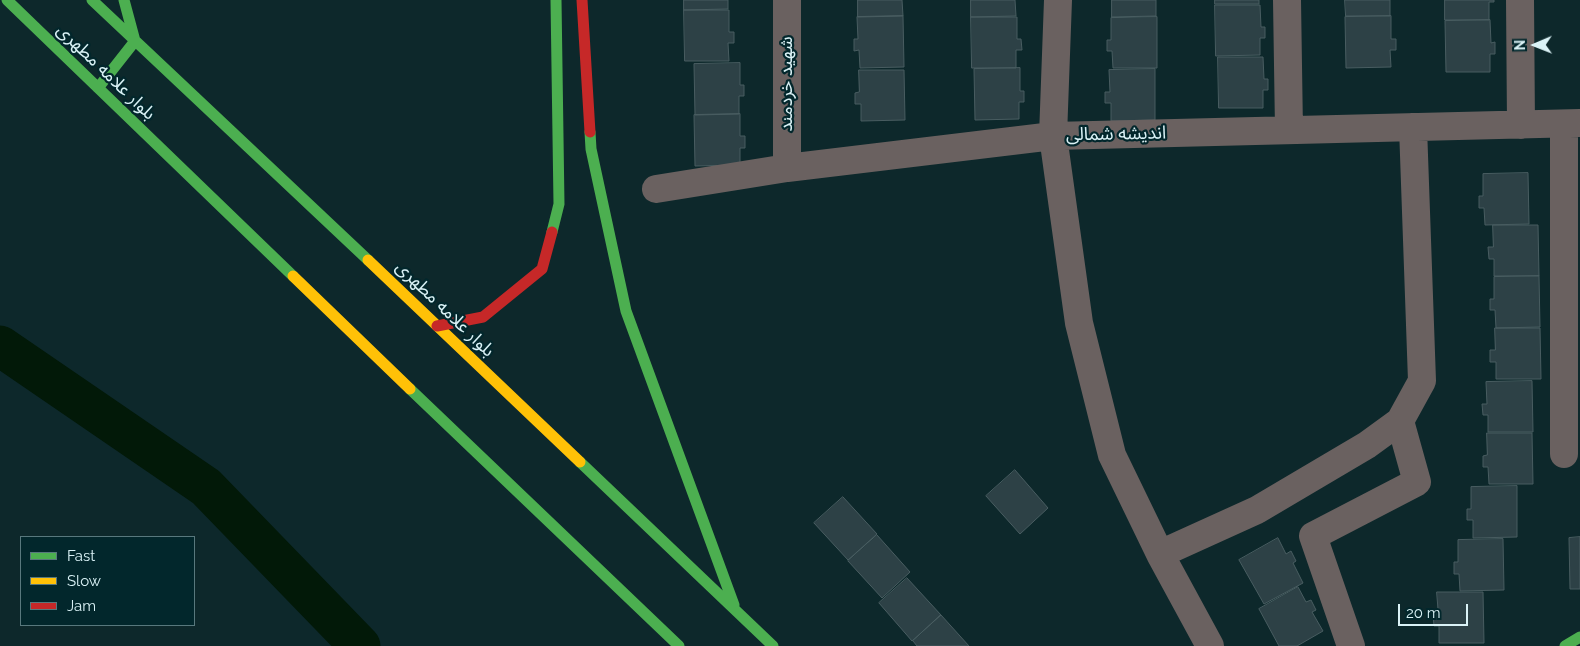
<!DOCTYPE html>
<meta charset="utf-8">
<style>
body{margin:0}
#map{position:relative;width:1580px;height:646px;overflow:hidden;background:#0d282b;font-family:Raleway,sans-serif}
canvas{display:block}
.legend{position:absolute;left:20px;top:536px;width:175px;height:90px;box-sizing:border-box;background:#02272c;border:1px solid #58787d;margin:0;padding:6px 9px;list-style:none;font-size:15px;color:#daf2f6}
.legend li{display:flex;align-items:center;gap:10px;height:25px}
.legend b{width:25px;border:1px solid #58787d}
.north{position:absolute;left:1510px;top:20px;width:50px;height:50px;-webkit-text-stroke:4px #02272c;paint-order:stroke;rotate:269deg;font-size:14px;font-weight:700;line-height:20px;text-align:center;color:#daf2f6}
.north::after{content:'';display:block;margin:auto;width:18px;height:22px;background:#daf2f6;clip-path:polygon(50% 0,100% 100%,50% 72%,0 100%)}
.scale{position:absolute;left:1398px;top:604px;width:70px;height:22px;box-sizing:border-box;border:2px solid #daf2f6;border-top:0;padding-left:6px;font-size:15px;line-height:18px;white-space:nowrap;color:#daf2f6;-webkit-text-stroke:4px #02272c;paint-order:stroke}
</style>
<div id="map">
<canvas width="1580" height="646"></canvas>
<ul class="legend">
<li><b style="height:6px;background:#4caf50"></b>Fast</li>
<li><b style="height:6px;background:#ffc107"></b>Slow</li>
<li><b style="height:6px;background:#c62828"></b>Jam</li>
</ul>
<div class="north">N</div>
<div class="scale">20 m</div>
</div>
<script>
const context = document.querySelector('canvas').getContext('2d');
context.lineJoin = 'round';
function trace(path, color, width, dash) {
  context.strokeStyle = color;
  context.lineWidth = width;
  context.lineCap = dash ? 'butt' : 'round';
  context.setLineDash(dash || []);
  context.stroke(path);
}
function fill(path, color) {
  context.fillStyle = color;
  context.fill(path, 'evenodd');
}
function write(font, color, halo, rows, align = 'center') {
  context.font = font + ' Raleway,"Noto Sans Arabic",sans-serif';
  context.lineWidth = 4.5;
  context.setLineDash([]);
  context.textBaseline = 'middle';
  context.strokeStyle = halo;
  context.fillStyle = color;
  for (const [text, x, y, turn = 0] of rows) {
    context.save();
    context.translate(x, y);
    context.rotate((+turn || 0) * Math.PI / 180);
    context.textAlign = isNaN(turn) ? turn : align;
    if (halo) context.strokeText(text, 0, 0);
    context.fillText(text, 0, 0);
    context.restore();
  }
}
const river = new Path2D(`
 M 0,346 L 206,487 L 360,646`);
const building = new Path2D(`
 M 684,0 L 728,0 L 728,9 L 684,10 Z
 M 858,0 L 902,0 L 903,16 L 858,17 Z
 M 971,0 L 1015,0 L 1016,16 L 971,17 Z
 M 1112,0 L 1156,0 L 1156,16 L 1112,17 Z
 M 1215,0 L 1259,0 L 1259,4 L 1215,4 Z
 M 1345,0 L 1390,0 L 1390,16 L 1346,16 Z
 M 1445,0 L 1494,0 L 1494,2 L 1489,2 L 1489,20 L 1445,20 Z
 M 1215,5 L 1260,5 L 1261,27 L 1265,27 L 1265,38 L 1260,38 L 1260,55 L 1216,56 Z
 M 684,10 L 729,10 L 729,32 L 734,32 L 734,43 L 728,43 L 729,61 L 685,61 Z
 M 903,16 L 904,67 L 860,68 L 859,50 L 854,51 L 854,39 L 858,39 L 857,17 Z
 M 1391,16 L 1391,39 L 1396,39 L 1396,50 L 1390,50 L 1391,67 L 1346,68 L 1345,17 Z
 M 971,17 L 1017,17 L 1017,39 L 1021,39 L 1022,50 L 1016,50 L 1016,68 L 972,68 Z
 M 1157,17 L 1157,68 L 1113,68 L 1112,51 L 1107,51 L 1107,40 L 1111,40 L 1111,18 Z
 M 1490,20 L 1491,43 L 1495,42 L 1495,54 L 1490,54 L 1490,72 L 1446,72 L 1445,21 Z
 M 1218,57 L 1263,57 L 1264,79 L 1268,79 L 1268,90 L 1263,90 L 1263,108 L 1219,108 Z
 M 740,63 L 740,85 L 744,85 L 744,96 L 739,96 L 739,114 L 695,115 L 694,64 Z
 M 1020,68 L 1020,91 L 1024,91 L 1024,102 L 1019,102 L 1019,119 L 975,120 L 974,69 Z
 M 1155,69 L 1155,120 L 1111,121 L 1111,103 L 1105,103 L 1105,92 L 1110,92 L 1109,70 Z
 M 859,70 L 904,70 L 905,120 L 861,121 L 861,104 L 855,104 L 855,93 L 859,92 Z
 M 740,114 L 740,136 L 745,136 L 745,148 L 740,148 L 740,165 L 695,166 L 694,115 Z
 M 1528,173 L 1529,224 L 1485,225 L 1484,208 L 1479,208 L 1479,196 L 1483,196 L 1483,174 Z
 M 1493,225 L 1538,225 L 1539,276 L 1494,276 L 1494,259 L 1489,259 L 1488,247 L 1493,247 Z
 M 1539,276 L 1540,327 L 1496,328 L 1495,310 L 1490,310 L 1490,299 L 1494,299 L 1494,277 Z
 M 1495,328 L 1540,328 L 1541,379 L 1496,379 L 1496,362 L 1490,362 L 1490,350 L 1495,350 Z
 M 1532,381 L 1533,432 L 1488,432 L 1488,415 L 1483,415 L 1482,404 L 1487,404 L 1486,382 Z
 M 1487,433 L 1532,433 L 1533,484 L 1489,484 L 1488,467 L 1483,467 L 1483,456 L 1487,455 Z
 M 1015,470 L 1048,508 L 1020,534 L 986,496 Z
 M 1517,486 L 1517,537 L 1473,538 L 1473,520 L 1467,520 L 1467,509 L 1471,509 L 1471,487 Z
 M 843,497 L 877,534 L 848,560 L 814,523 Z
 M 877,535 L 910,572 L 882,598 L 848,561 Z
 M 1580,537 L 1580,589 L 1570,589 L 1569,538 Z
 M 1278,538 L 1286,554 L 1291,551 L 1296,561 L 1293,563 L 1303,583 L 1264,604 L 1239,560 Z
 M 1503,539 L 1504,590 L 1460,591 L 1459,574 L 1454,574 L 1454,562 L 1458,562 L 1458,540 Z
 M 907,578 L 941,615 L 912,641 L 879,603 Z
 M 1298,587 L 1306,602 L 1311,600 L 1316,610 L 1312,612 L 1323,631 L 1297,646 L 1279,646 L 1259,609 Z
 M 1437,592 L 1483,592 L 1484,643 L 1439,643 L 1439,626 L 1434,626 L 1433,614 L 1438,614 Z
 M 941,615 L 969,646 L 917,646 L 913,641 Z`);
const street = new Path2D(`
 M 787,0 L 787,168
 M 1058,0 L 1053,136 L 1079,323 L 1112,455 L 1160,554 L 1210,646
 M 1287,0 L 1289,130
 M 1520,0 L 1521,125
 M 1564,124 L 1564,454
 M 656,189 L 787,168 L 1053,136 L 1580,123
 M 1160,554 L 1257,510 L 1367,445 L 1400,421 L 1422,381 L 1413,127
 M 1351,646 L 1313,536 L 1417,482 L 1400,421`);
const fast = new Path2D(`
 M 7,0 L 293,276
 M 92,0 L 368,260
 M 98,88 L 135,41 L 124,0
 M 590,132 L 591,149 L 626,311 L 734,605
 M 552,232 L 559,204 L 556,0
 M 410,389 L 679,646
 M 580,462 L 773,646
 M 1565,646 L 1580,637`);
const slow = new Path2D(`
 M 368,260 L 580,462
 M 293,276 L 410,389`);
const jam = new Path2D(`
 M 582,0 L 590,132
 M 437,326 L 483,317 L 542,269 L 552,232`);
const streetNames = [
 ["بلوار علامه مطهری",106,72,44],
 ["شهید خردمند",787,84,-90],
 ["اندیشه شمالی",1116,134,-1],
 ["بلوار علامه مطهری",445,309,44]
];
trace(river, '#021908', 41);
fill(building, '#2d4146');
trace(building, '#495d61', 1);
trace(street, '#6a6160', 28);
trace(fast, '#4caf50', 11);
trace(slow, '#ffc107', 11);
trace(jam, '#c62828', 11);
write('18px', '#daf2f6', '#02272c', streetNames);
</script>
